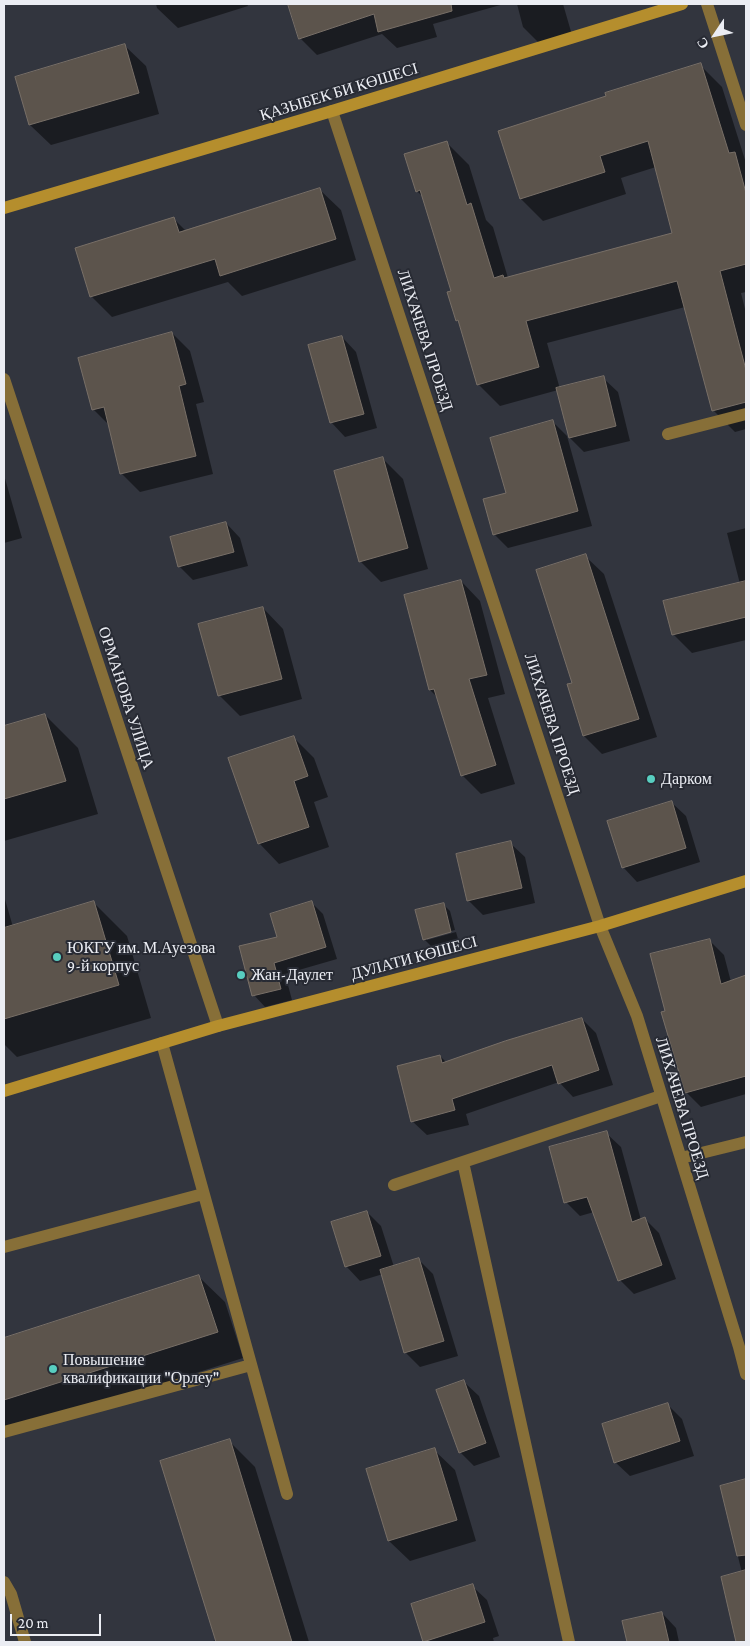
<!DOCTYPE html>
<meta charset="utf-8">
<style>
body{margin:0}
#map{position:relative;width:750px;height:1646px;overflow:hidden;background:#32353e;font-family:"Crimson Pro",serif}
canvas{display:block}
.frame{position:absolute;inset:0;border:5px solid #ebedf3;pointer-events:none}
.north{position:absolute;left:690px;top:10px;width:50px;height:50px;-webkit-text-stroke:4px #282b34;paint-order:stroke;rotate:236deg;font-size:14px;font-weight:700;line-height:20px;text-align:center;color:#ebedf3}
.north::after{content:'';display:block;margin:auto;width:18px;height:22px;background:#ebedf3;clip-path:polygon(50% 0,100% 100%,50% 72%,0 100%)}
.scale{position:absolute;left:10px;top:1614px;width:91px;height:22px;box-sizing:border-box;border:2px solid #ebedf3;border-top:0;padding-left:6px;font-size:15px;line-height:18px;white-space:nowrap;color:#ebedf3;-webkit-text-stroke:4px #282b34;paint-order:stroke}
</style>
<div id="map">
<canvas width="750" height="1646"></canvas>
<div class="frame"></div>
<div class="north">С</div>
<div class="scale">20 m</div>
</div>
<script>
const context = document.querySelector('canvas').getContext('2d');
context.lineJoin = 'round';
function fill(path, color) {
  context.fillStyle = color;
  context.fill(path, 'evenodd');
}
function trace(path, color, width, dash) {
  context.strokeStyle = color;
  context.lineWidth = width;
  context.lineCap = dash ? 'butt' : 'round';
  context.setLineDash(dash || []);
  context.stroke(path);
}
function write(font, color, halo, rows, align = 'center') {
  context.font = font + ' "Crimson Pro",serif';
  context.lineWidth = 4;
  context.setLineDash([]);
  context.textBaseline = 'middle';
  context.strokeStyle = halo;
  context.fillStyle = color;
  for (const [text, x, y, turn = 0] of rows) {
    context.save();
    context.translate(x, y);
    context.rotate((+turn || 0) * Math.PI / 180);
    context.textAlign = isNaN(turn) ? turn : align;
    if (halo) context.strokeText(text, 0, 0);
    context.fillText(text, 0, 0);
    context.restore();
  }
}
const shadow = new Path2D(`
 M 156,4 L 247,4 L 248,6 L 178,28 L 157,8 Z
 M 289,4 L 504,4 L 433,24 L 437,37 L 397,48 L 382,34 L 317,55 L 300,38 Z
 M 517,4 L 563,4 L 572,35 L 540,44 L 523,27 Z
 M 125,46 L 146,66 L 159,114 L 51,145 L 30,125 L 16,77 Z
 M 700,65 L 722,87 L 746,163 L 746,292 L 741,293 L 746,313 L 746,429 L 735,432 L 713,410 L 685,307 L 547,343 L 560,389 L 603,378 L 618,392 L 630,441 L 584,452 L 570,438 L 558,390 L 500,406 L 478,384 L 461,324 L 457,320 L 453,292 L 423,197 L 417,191 L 447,143 L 469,165 L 486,220 L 493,227 L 508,278 L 674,234 L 656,167 L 621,178 L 626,194 L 543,221 L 521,199 Z
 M 320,190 L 341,210 L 356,260 L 242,296 L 228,282 L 112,317 L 91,296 L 174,219 L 186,231 Z
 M 172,333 L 190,351 L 204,402 L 196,404 L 213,474 L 140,492 L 121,473 L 110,426 L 93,409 Z
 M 342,337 L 356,352 L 377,428 L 345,437 L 331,422 Z
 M 552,421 L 567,436 L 592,526 L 508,548 L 494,534 L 508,494 Z
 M 382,458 L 403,479 L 428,569 L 381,582 L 360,561 Z
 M 4,475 L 22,538 L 4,543 Z
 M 226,523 L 240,538 L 248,566 L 193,580 L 179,566 Z
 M 746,528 L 746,640 L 692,653 L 673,634 L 740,584 L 727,533 Z
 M 585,556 L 604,574 L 657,737 L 602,754 L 584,736 L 568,685 L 574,683 Z
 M 461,581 L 480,601 L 505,694 L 488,698 L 515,784 L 481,794 L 462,775 L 438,698 L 430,690 Z
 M 263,608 L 283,629 L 302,699 L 240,716 L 219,695 Z
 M 45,715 L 78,748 L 98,814 L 4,841 L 4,727 Z
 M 293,737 L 314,758 L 328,797 L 314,802 L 329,847 L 279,864 L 259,843 Z
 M 671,802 L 686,816 L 700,862 L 637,882 L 623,867 Z
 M 510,843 L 525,857 L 535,903 L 483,915 L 468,900 Z
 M 4,896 L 13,927 L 94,903 L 127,936 L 151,1018 L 17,1057 L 4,1044 Z
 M 312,903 L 323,914 L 337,959 L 285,974 L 292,1000 L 265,1007 L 254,995 L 278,937 Z
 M 443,904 L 450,911 L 455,930 L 427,937 L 427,940 L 456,932 L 458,939 L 431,946 L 424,939 Z
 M 709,940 L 724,955 L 731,982 L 746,977 L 746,1094 L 701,1107 L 686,1092 L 666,1012 Z
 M 582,1019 L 596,1033 L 613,1085 L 573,1097 L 559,1082 L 466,1114 L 469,1125 L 427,1135 L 412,1121 L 440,1056 L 447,1063 Z
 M 606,1133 L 621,1147 L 641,1220 L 644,1218 L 659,1233 L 676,1279 L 634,1294 L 620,1280 L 594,1212 L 580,1216 L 566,1202 Z
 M 367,1212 L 381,1226 L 394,1267 L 419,1260 L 433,1274 L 458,1356 L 420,1367 L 406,1353 L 383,1274 L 360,1281 L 346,1266 Z
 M 199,1277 L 225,1302 L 243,1358 L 4,1434 L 4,1339 Z
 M 464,1382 L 479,1396 L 500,1457 L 474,1466 L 460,1452 Z
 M 667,1404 L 682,1419 L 694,1456 L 630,1476 L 615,1462 Z
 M 229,1441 L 255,1467 L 309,1642 L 209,1642 L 217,1640 Z
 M 434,1450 L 455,1470 L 476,1541 L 410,1561 L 389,1541 Z
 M 746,1480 L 746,1642 L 738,1642 L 722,1577 L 742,1573 L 721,1487 Z
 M 472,1586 L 487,1600 L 499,1636 L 493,1638 L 494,1642 L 425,1642 L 413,1605 Z
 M 662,1613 L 676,1628 L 679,1642 L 628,1642 L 623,1622 Z`);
const building = new Path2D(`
 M 288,4 L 451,4 L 452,11 L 378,32 L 374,14 L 299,39 Z
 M 125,44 L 139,93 L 29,125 L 15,77 Z
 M 701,63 L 729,153 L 735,152 L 746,193 L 746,264 L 720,271 L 746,370 L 746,402 L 712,411 L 677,281 L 526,321 L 539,367 L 477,385 L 458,320 L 456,321 L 447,292 L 451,291 L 420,190 L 416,192 L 404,154 L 447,141 L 467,205 L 471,203 L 494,278 L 503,275 L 504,278 L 672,233 L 648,141 L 600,156 L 605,172 L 520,199 L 498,131 L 606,96 L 605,93 Z
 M 320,188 L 336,239 L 220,276 L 215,259 L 90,297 L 75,248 L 174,217 L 179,232 Z
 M 172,332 L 186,384 L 179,386 L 196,456 L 120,474 L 104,407 L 92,410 L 78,358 Z
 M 342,336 L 364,414 L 330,423 L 308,345 Z
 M 604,376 L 616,426 L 569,438 L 556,388 Z
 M 553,420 L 578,511 L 493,535 L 483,499 L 506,493 L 490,438 Z
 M 383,457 L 408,548 L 359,562 L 334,471 Z
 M 226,522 L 234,552 L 178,567 L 170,537 Z
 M 586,554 L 639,719 L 583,736 L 567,684 L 572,683 L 536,570 Z
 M 461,580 L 487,675 L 469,679 L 496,765 L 461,776 L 434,689 L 429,690 L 404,595 Z
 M 746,581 L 746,617 L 672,635 L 663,601 Z
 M 263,607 L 282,679 L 218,696 L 198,624 Z
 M 45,714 L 66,781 L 4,799 L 4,726 Z
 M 294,736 L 308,776 L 294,781 L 309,827 L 258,844 L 228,758 Z
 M 672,801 L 686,848 L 622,868 L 607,821 Z
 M 511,841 L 522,888 L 467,901 L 456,854 Z
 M 94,901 L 119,985 L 4,1019 L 4,928 Z
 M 312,901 L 326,947 L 274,963 L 281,989 L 252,996 L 239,946 L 277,937 L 270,914 Z
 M 444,903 L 451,932 L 423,940 L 415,910 Z
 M 710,939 L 721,984 L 746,975 L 746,1076 L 685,1093 L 661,1012 L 665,1011 L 650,954 Z
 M 582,1018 L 599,1070 L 558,1084 L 552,1065 L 452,1099 L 455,1110 L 411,1122 L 397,1066 L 440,1055 L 442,1063 L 505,1041 Z
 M 607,1131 L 632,1222 L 645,1217 L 662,1265 L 618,1281 L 587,1197 L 564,1203 L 549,1147 Z
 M 367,1211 L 381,1256 L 345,1267 L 331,1222 Z
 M 419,1258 L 444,1341 L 404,1353 L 380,1270 Z
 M 199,1275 L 218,1332 L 4,1400 L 4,1338 Z
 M 464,1380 L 486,1443 L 459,1453 L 436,1390 Z
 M 668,1403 L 680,1441 L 614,1463 L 602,1424 Z
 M 230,1439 L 292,1642 L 216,1642 L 160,1461 Z
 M 435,1448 L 457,1520 L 388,1541 L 366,1469 Z
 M 746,1479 L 746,1555 L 737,1556 L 720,1486 Z
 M 746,1570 L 746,1642 L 736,1642 L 721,1577 Z
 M 473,1584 L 485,1622 L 423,1642 L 411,1604 Z
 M 662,1612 L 669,1642 L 627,1642 L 622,1621 Z`);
const lane = new Path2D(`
 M 162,1043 L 287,1494
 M 4,1247 L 203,1194
 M 4,1432 L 251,1365
 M 4,1582 L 11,1594 L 25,1642`);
const street = new Path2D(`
 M 707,4 L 746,125
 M 332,111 L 600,926 L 637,1016 L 739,1347 L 746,1374
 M 4,379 L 218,1026
 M 668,434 L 746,414
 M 681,1158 L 746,1142
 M 463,1162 L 569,1642
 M 394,1185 L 661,1096`);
const secondary = new Path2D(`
 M 4,208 L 332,111 L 682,4
 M 4,1091 L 218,1026 L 600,926 L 746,881`);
const markers = [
 [651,779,5,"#58cec0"],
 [57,957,5,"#58cec0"],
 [241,975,5,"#58cec0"],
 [53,1369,5,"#58cec0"]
];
const streetNames = [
 ["ҚАЗЫБЕК БИ КӨШЕСІ",339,92,-17],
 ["ЛИХАЧЕВА ПРОЕЗД",425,340,72],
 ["ОРМАНОВА УЛИЦА",126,698,72],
 ["ЛИХАЧЕВА ПРОЕЗД",552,724,72],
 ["ДУЛАТИ КӨШЕСІ",414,958,-15],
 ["ЛИХАЧЕВА ПРОЕЗД",682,1108,73]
];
const poiNames = [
 ["Дарком",661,779],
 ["ЮКГУ им. М.Ауезова",67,948],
 ["9-й корпус",67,966],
 ["Жан-Даулет",251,975],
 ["Повышение",63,1360],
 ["квалификации \"Орлеу\"",63,1378]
];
fill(shadow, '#0007');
fill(building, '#5c544c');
trace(building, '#786f67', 1);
trace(lane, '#876f38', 12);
trace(street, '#876f38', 12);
trace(secondary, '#b58e2d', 12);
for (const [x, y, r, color] of markers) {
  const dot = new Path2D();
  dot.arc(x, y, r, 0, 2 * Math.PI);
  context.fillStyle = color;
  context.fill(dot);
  trace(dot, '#282b34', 2);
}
write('16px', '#ebedf3', '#282b34', streetNames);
write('16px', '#ebedf3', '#282b34', poiNames, 'left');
</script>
